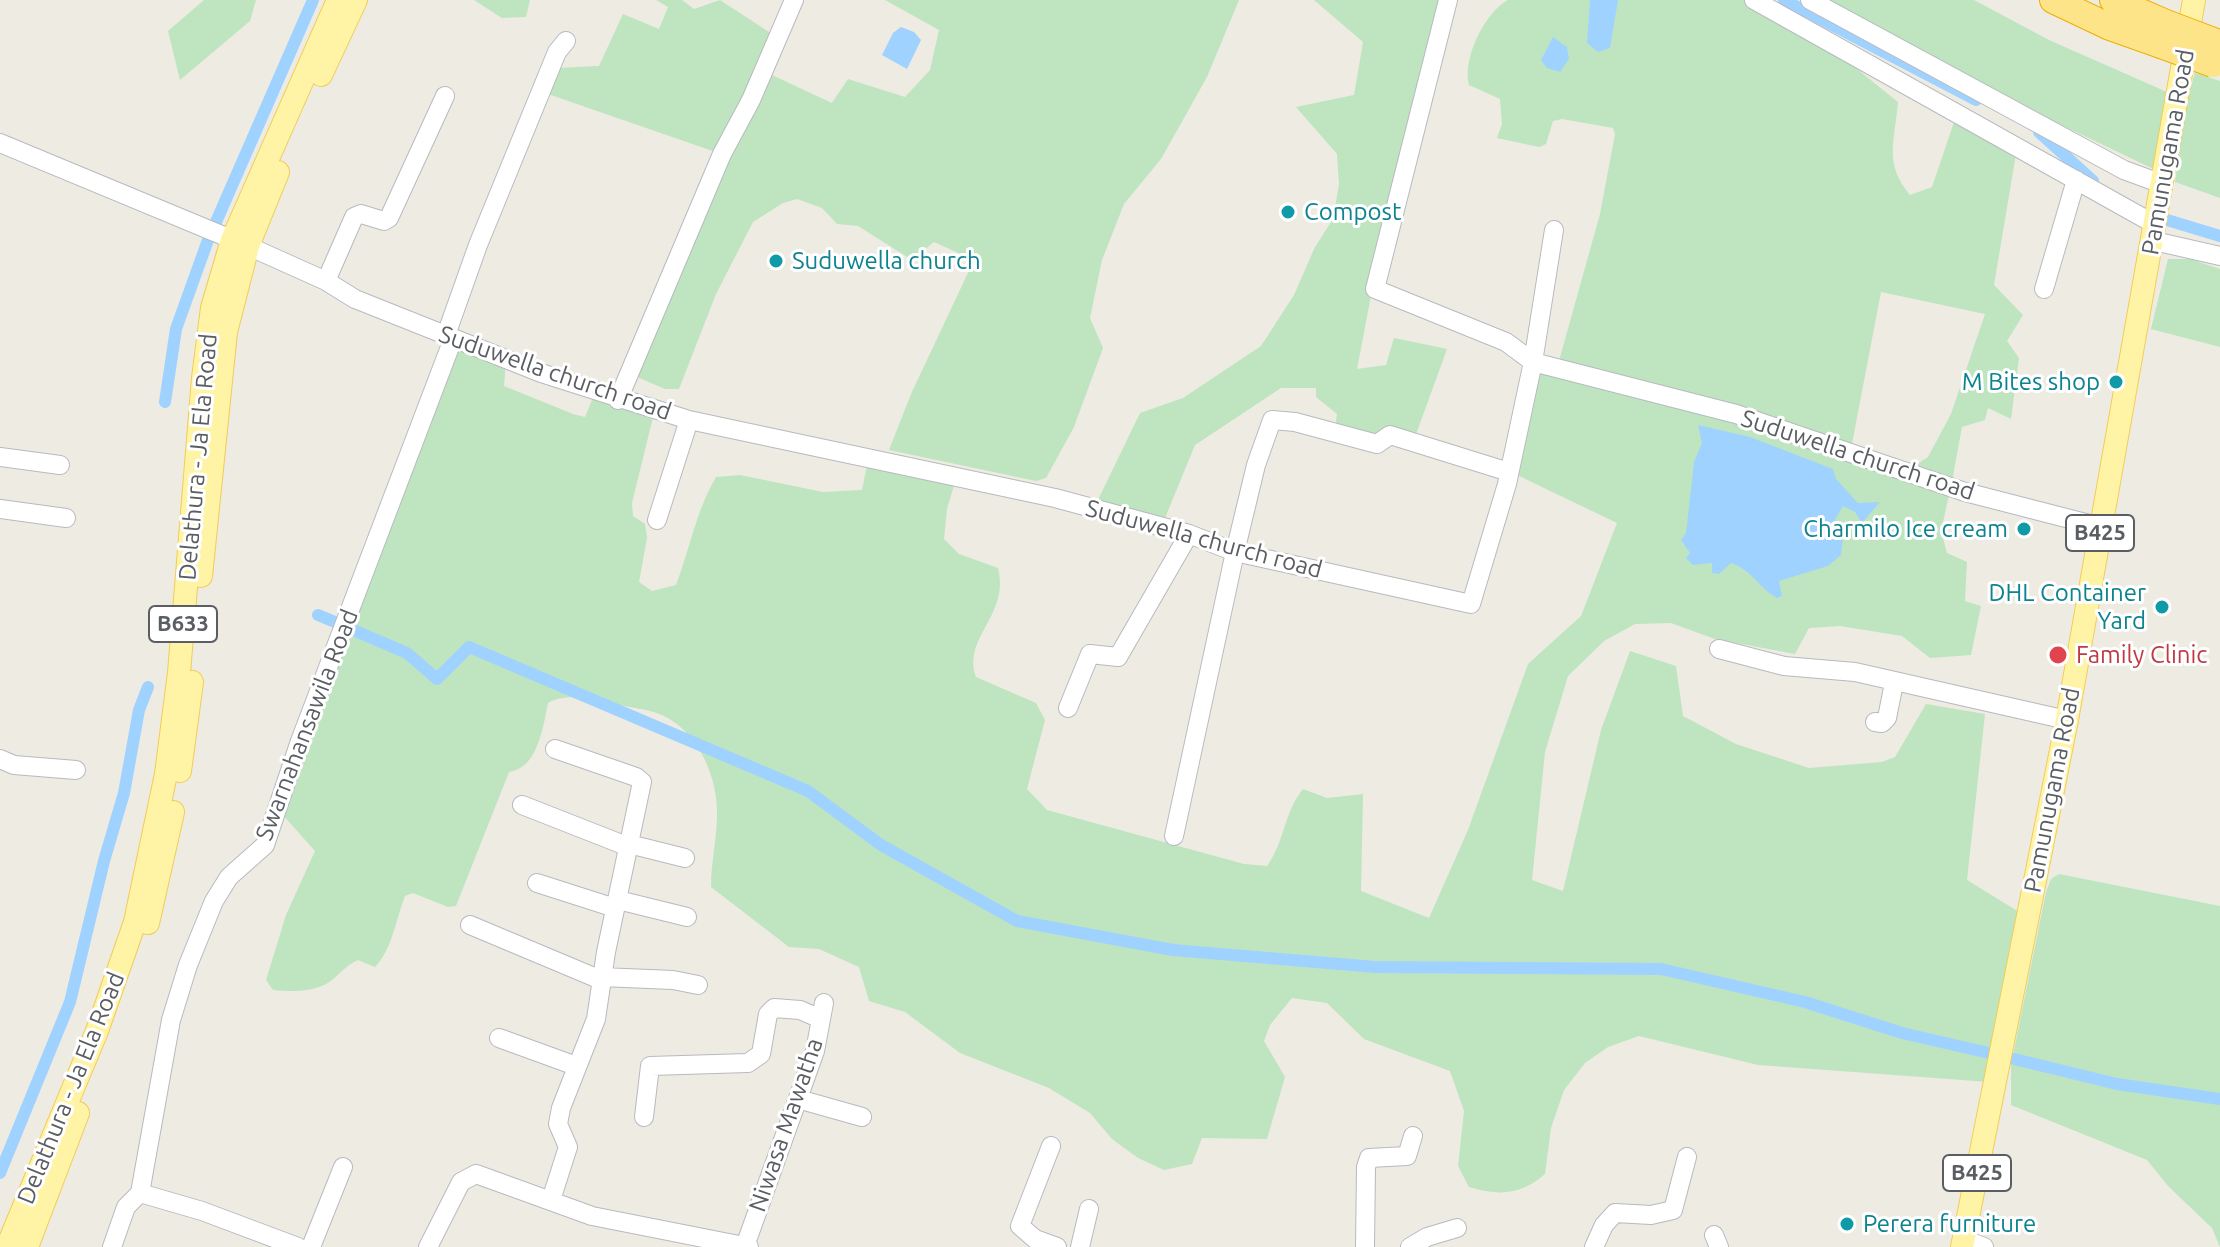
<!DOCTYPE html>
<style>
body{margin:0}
canvas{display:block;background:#edebe2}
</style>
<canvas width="2220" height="1247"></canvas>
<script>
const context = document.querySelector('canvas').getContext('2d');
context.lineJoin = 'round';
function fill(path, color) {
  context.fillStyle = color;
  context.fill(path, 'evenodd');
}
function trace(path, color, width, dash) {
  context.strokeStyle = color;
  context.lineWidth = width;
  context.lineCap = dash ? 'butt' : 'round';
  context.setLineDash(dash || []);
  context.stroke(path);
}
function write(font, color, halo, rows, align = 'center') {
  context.font = font + ' Ubuntu,sans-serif';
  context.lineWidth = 6;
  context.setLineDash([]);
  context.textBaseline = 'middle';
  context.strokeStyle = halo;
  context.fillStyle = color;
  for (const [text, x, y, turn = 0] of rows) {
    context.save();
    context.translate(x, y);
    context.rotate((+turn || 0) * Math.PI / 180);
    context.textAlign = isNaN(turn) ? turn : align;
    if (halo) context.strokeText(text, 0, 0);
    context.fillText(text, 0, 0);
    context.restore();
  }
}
const green = new Path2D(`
 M 204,0 L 256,0 L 250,21 L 180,80 L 168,31 Z
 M 474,0 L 530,0 L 526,17 L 502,18 Z
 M 656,0 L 682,0 L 694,9 L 720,0 L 772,34 L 757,68 L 832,103 L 848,79 L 905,97 L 930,70 L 939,30 L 885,0 L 1239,0 L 1207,77 L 1161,159 L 1124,204 L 1102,260 L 1090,318 L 1103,348 L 1074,427 L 1046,478 L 1036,481 L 889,450 L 911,394 L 974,260 L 934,242 L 912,260 L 858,226 L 837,224 L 822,208 L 797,199 L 783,203 L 753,222 L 716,294 L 679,389 L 665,389 L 637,377 L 730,157 L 545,93 L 557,68 L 599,66 L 623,14 L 659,29 L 668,7 Z
 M 1314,0 L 1443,0 L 1388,207 L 1357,369 L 1386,365 L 1394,338 L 1447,349 L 1415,437 L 1376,439 L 1335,429 L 1337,414 L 1316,397 L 1316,388 L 1281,388 L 1195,445 L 1165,518 L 1097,502 L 1140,413 L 1183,398 L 1261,346 L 1294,295 L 1315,247 L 1333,219 L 1339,184 L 1337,154 L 1296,107 L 1354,95 L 1363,42 Z
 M 1508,0 L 1743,0 L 1832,49 L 1898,102 C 1895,140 1883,163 1910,195 L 1932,187 L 1954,122 L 2017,148 L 1994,285 L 2023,315 L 2007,341 L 2019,358 L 2011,419 L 1988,408 L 1985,420 L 1962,427 L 1952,481 L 1911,468 L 1928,457 L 1951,414 L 1985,314 L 1881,292 L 1851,449 L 1559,361 L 1600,214 L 1615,134 L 1613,128 L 1562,119 L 1553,121 L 1546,144 L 1539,147 L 1497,138 L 1502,124 L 1500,99 L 1469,85 C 1462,60 1484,13 1508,0 Z
 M 1827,0 L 1974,0 L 2049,40 L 2167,92 L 2164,174 L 2032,111 Z
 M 2195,73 L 2220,81 L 2220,198 L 2175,182 L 2186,102 Z
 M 2168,259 L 2190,259 L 2220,269 L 2220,347 L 2151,329 Z
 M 458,343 L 506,361 L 504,386 L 573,414 L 585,417 L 597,388 L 656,405 L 632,503 L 633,516 L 645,524 L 647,538 L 639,582 L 652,591 L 676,585 C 690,549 696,511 716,477 L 740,475 L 823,492 L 862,490 L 868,460 L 956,479 L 947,509 L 944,539 L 959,554 L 998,568 C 1010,616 962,637 976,677 L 1036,703 L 1045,720 L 1027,789 L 1047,810 L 1244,864 L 1267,866 C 1285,841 1284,812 1303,789 L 1327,798 L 1363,794 L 1361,891 L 1429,918 L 1468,830 L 1528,664 L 1581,616 L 1617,523 L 1517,475 L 1540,371 L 1745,425 L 1949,495 L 1941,531 L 1947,553 L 1967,562 L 1965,601 L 1981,606 L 1971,655 L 1930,658 L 1902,636 L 1840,626 L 1809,628 L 1795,654 L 1715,639 L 1671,623 L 1635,624 L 1604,641 L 1568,676 L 1545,752 L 1532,880 L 1563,891 L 1601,730 L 1630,651 L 1676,666 L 1683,716 L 1736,744 L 1809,768 L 1882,762 L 1895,757 L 1926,704 L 1985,714 L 1967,880 L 2019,912 L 1989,1082 L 1758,1065 L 1639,1036 L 1608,1047 L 1585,1063 L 1564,1090 L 1551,1128 L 1545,1174 C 1521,1195 1499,1196 1469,1187 L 1458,1166 L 1464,1111 L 1450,1071 L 1364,1039 L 1327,1003 L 1292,998 L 1270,1025 L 1264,1041 L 1285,1077 L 1267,1139 L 1202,1138 L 1192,1164 L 1164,1170 L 1138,1158 L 1112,1139 L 1090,1113 L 1049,1088 L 960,1053 L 905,1012 L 869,1001 L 859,967 L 819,949 L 789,947 L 711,887 C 711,864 716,843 717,819 C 719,778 698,728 657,713 C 646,709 632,708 620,705 C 598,701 569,691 548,703 C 543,727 538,768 509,772 L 456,906 L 448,907 L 413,893 L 405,896 C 396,919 392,950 375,967 L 358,960 C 344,966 338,977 326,984 C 312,992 288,992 273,990 L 266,980 L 286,915 L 315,851 L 282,814 Z
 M 2059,874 L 2220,906 L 2220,1247 L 2212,1228 L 2168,1186 L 2147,1160 L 2011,1105 L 2011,1065 L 2046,892 L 2051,879 Z`);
const water = new Path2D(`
 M 1590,0 L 1618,0 L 1610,48 L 1598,52 L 1587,43 Z
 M 901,27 L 914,32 L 921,40 L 907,69 L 882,55 L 893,33 Z
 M 1553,37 L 1567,47 L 1569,59 L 1560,72 L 1547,68 L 1541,60 Z
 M 1698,425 L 1750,437 L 1833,469 L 1836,479 L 1858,503 L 1880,502 L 1862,523 L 1855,512 L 1843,506 L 1829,530 L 1843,537 L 1841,555 L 1828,566 L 1779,581 L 1782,596 L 1777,598 C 1758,587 1752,570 1731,563 L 1719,574 L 1712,573 L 1712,563 L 1693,565 L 1686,558 L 1690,553 L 1681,540 L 1686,533 L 1694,462 L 1702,443 Z`);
const canal = new Path2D(`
 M 1784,0 L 1976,100
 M 2039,132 L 2093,181
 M 2167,220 L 2220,236
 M 216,222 L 313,0
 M 165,402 L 176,329 L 208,240
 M 318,615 L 335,622
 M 353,630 L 407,653 L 437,679 L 469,647 L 808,791 L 881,845 L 1017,921 L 1173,950 L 1375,967 L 1661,969 L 1805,1002 L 1902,1033 L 1989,1053
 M 2010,1058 L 2117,1084 L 2220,1099
 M 0,1173 L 70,1002 L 104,861 L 124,793 L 139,710 L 148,687`);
const minor = new Path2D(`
 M 1448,0 L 1375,289 L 1506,342 L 1533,362 L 1554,230
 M 1754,0 L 2156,225
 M 1810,0 L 2124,170 L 2162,184
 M 0,143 L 248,246 L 326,281 L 355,299 L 541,373 L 689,420 L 1055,498 L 1189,534 L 1235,552 L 1471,604 L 1507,484 L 1533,362 L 1736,414 L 1965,492 L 2101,527
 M 2154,241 L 2220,256
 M 326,281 L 354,217 L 361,214 L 384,221 L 389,218 L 445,96
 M 2044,289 L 2076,180
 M 446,335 L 478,245 L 557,52 L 566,41
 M 618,400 L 722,154 L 751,100 L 794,0
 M 0,457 L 60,465
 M 0,509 L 66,518
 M 657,520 L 689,420
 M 1719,649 L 1784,666 L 1855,672 L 2067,720
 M 1068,708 L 1090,654 L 1118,657 L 1189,534
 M 1875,722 L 1882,723 L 1887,718 L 1894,683
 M 0,759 L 14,765 L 76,770
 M 522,805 L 629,847
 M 1174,836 L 1235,552 L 1256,465 L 1272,420 L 1295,422 L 1377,444 L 1390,435 L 1509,472
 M 629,844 L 685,858
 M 537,883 L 615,908
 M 618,900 L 687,917
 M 470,925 L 601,980
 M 601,977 L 673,980 L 698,985
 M 499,1038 L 576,1066
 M 798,1099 L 862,1117
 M 644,1117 L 650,1066 L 748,1063 L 761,1054 L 768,1014 L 774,1008 L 800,1010 L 821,1019
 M 1051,1146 L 1020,1226 L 1035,1239 L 1057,1247
 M 140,1193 L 202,1211 L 298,1247
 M 551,1200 L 568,1147 L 558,1124 L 561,1108 L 596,1019 L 606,952 L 642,782 L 636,777 L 555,749
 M 1714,1235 L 1719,1247
 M 1963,1239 L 1984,1247
 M 745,1246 L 815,1051 L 824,1003
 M 112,1247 L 126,1207 L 140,1193 L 171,1020 L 188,965 L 214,901 L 229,877 L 265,845 L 300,741 L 453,339
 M 311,1247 L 343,1167
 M 428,1247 L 461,1182 L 476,1174 L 592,1216 L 749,1247
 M 1080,1247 L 1089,1209
 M 1365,1247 L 1366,1167 L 1369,1158 L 1407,1156 L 1413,1136
 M 1410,1247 L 1427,1237 L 1457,1228
 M 1594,1247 L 1604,1225 L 1615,1213 L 1651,1215 L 1673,1210 L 1687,1157`);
const major = new Path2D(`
 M 321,75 L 356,0
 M 201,576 L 226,332 L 248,246 L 278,172
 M 180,771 L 192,682
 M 148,923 L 173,812
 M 7,1247 L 97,1031 L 135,922 L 166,774 L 179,673 L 203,378 L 212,308 L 232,240 L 338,0
 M 27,1247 L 78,1113
 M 1962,1247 L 2067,720 L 2194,0`);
const highway = new Path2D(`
 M 2053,0 L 2110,27 L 2161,45
 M 2113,0 L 2166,23`);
const highwayBridge = new Path2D(`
 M 2166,23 L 2219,43
 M 2161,45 L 2213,64`);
const markers = [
 [1288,212,8,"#0f9aa8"],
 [776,261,8,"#0f9aa8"],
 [2116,382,8,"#0f9aa8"],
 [2024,529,8,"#0f9aa8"],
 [2162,607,8,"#0f9aa8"],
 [2058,655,10,"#e0444e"],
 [1847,1224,8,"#0f9aa8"]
];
const shields = [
 [2100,533,68],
 [183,624,68],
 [1977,1173,68]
];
const shieldNames = [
 ["B425",2100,533],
 ["B633",183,624],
 ["B425",1977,1173]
];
const streetNames = [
 ["Pamunugama Road",2168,152,-80],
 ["Suduwella church road",555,373,19],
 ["Suduwella church road",1858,455,18],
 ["Delathura - Ja Ela Road",198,457,-85],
 ["Suduwella church road",1204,539,15],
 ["Swarnahansawila Road",307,725,-69],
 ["Pamunugama Road",2052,790,-79],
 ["Delathura - Ja Ela Road",71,1088,-68],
 ["Niwasa Mawatha",786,1125,-71]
];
const cultureNames = [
 ["Compost",1304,212],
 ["Suduwella church",792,261],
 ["M Bites shop",2100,382,"right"],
 ["Charmilo Ice cream",2008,529,"right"],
 ["DHL Container",2146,593,"right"],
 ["Yard",2146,621,"right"],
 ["Perera furniture",1863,1224]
];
const healthNames = [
 ["Family Clinic",2076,655]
];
fill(green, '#bee5bf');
fill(water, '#a0d2ff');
trace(canal, '#a0d2ff', 12);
trace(minor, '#b7babf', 20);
trace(major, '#f2cc56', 24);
trace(highway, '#efae00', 28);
trace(minor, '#fff', 18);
trace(major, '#fff4a5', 22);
trace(highway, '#fde489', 26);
trace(highwayBridge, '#efae00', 28, []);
trace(highwayBridge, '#fde489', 26);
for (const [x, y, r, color] of markers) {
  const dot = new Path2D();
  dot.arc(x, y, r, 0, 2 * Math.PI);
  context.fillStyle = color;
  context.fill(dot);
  trace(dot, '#fff', 3);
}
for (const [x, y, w] of shields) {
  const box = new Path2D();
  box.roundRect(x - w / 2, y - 18, w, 36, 6);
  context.fillStyle = '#fff';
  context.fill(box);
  trace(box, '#5a5e63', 2);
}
write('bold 22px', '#5a5e63', null, shieldNames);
write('24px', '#5a5e63', '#fff', streetNames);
write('24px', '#0d838f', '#fff', cultureNames, 'left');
write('24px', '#be3a42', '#fff', healthNames, 'left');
</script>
